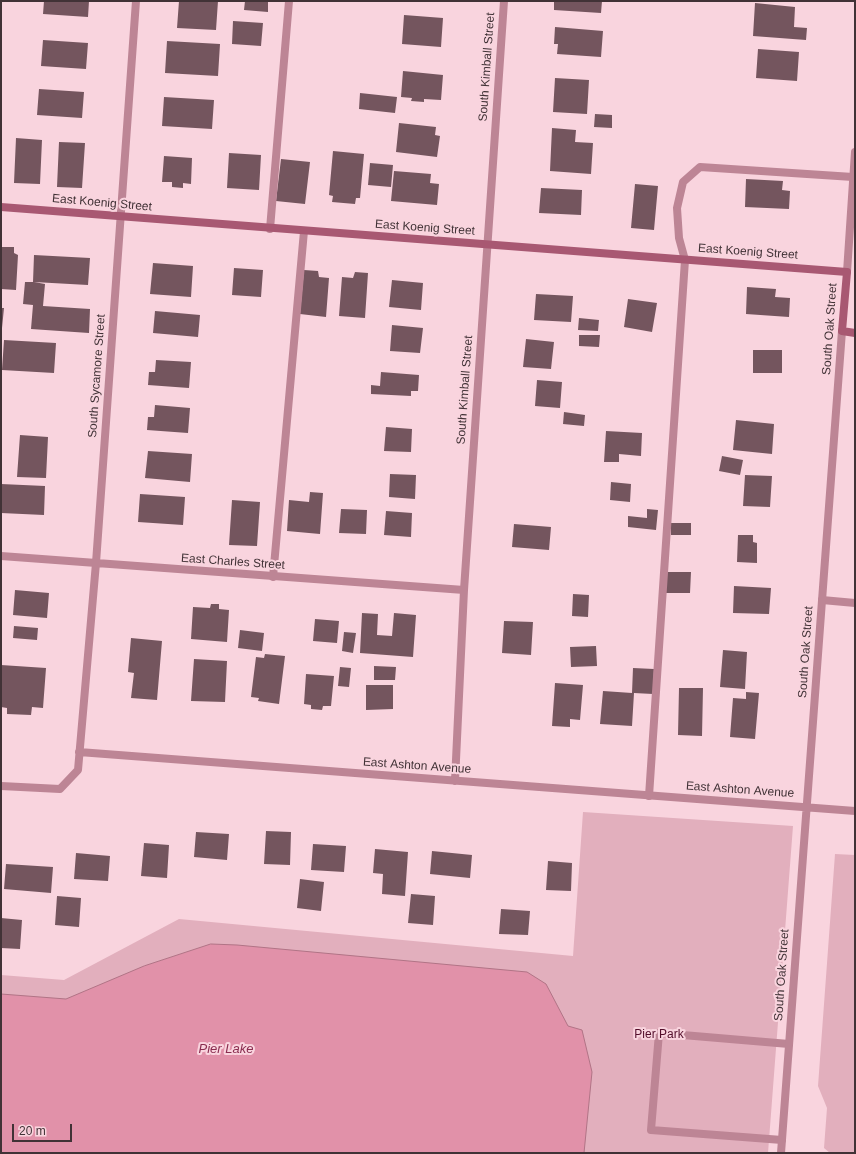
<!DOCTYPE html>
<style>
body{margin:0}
#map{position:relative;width:856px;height:1154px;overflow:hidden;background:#f9d4de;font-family:Arial,sans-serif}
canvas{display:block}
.frame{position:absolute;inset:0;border:2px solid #413236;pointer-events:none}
.scale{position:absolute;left:12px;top:1124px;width:60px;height:18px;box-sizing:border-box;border:2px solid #413236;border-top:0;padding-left:5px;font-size:12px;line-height:14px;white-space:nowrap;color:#413236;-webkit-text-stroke:3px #f9d4de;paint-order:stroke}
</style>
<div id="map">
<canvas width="856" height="1154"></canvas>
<div class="frame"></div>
<div class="scale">20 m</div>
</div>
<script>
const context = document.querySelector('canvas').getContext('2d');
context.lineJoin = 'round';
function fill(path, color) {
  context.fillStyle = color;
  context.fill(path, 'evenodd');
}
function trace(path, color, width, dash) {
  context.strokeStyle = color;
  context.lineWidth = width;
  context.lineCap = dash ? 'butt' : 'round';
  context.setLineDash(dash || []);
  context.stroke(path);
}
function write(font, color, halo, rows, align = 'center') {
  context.font = font + ' Arial,sans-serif';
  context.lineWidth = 4;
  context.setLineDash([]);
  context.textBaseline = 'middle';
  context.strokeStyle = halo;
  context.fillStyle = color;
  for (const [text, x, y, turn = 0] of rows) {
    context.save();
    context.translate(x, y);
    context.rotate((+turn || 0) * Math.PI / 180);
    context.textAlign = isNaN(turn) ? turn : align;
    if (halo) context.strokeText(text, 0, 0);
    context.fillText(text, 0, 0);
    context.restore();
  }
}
const green = new Path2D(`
 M 583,812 L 793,826 L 768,1153 L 1,1153 L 1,975 L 64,980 L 179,919 L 573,956 Z
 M 835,854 L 855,855 L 855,1153 L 830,1153 L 824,1148 L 827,1108 L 818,1086 Z`);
const water = new Path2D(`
 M 211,944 L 237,945 L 527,972 L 546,984 L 568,1026 L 582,1030 L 592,1072 L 584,1153 L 1,1153 L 1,994 L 66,999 L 144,966 Z`);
const building = new Path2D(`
 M 44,1 L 89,1 L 88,17 L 43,14 Z
 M 179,1 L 218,1 L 216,30 L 177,28 Z
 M 245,1 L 268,1 L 268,12 L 244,10 Z
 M 554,1 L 602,1 L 601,13 L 554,10 Z
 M 755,3 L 795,7 L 794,27 L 807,28 L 806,40 L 753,36 Z
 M 404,15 L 443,18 L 441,47 L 402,44 Z
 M 233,21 L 263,23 L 261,46 L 232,44 Z
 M 555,27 L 603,31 L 601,57 L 557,54 L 558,44 L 554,44 Z
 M 43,40 L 88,43 L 86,69 L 41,66 Z
 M 167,41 L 220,44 L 218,76 L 165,73 Z
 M 758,49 L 799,52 L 797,81 L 756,78 Z
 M 403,71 L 443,75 L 441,100 L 424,99 L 424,102 L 411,101 L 412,98 L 401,97 Z
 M 555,78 L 589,80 L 587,114 L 553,112 Z
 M 39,89 L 84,92 L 82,118 L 37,115 Z
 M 360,93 L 397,97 L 395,113 L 359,109 Z
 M 164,97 L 214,100 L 212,129 L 162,126 Z
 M 595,114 L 612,115 L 612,128 L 594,127 Z
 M 399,123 L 436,127 L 435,135 L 440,136 L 437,157 L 396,152 Z
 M 552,128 L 576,130 L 575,142 L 593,143 L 591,174 L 550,171 Z
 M 16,138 L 42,140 L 40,184 L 14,183 Z
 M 59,142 L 85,143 L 82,188 L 57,187 Z
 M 333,151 L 364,154 L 360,198 L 356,198 L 355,204 L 332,202 L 333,196 L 329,195 Z
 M 229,153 L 261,155 L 259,190 L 227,188 Z
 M 164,156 L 192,158 L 191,184 L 183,183 L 183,188 L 172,187 L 172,182 L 162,182 Z
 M 281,159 L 310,162 L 305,204 L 276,201 Z
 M 370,163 L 393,165 L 391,187 L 368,185 Z
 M 394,171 L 431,174 L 430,183 L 439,184 L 437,205 L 391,201 Z
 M 746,179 L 783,181 L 782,190 L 790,191 L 789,209 L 745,207 Z
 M 635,184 L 658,186 L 654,230 L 631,228 Z
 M 541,188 L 582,190 L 581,215 L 539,213 Z
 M 1,247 L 14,247 L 14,253 L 18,255 L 16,290 L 1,289 Z
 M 34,255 L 90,258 L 88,285 L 34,282 L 45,284 L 43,306 L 90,309 L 89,333 L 31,329 L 33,305 L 23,304 L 25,282 L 33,282 Z
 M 153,263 L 193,266 L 191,297 L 150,294 Z
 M 234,268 L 263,270 L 261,297 L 232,295 Z
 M 304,270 L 318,271 L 319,277 L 329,278 L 326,317 L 300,314 Z
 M 355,272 L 368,273 L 365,318 L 339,316 L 342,277 L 353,278 Z
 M 392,280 L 423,283 L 421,310 L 389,307 Z
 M 747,287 L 776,289 L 775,297 L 790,298 L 789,317 L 746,314 Z
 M 536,294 L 573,296 L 571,322 L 534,320 Z
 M 628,299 L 657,303 L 652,332 L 624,327 Z
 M 1,308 L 4,308 L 2,328 L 1,328 Z
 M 155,311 L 200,315 L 198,337 L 153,333 Z
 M 579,318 L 599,320 L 598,331 L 578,330 Z
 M 392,325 L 423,328 L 420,353 L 390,351 Z
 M 579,335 L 600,335 L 599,347 L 579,346 Z
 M 526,339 L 554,342 L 551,369 L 523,367 Z
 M 4,340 L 56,343 L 54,373 L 2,370 Z
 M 753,350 L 782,350 L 782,373 L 753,373 Z
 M 156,360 L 191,362 L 189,388 L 148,385 L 149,372 L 155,372 Z
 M 381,372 L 419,375 L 418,391 L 411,391 L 411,396 L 371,394 L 371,385 L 380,386 Z
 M 537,380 L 562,382 L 560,408 L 535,406 Z
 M 155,405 L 190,408 L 188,433 L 147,430 L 148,417 L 154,417 Z
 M 564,412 L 585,415 L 584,426 L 563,424 Z
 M 736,420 L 774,424 L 772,454 L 733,450 Z
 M 386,427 L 412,429 L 411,452 L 384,451 Z
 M 606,431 L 642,433 L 641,456 L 619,454 L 619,462 L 604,462 Z
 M 20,435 L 48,437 L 46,478 L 17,477 Z
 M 148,451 L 192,454 L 190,482 L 145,478 Z
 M 722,456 L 743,460 L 740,475 L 719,471 Z
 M 390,474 L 416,475 L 415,499 L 389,497 Z
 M 745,475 L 772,476 L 770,507 L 743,506 Z
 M 611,482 L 631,484 L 630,502 L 610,500 Z
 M 1,484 L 45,486 L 44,515 L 1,513 Z
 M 310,492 L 323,493 L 320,534 L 287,531 L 289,500 L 309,502 Z
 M 140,494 L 185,497 L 183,525 L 138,522 Z
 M 232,500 L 260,502 L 257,546 L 229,545 Z
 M 341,509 L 367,510 L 366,534 L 339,533 Z
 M 647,509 L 658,510 L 656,530 L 628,527 L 628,516 L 647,518 Z
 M 386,511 L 412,513 L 411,537 L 384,535 Z
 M 671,523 L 691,523 L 691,535 L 671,535 Z
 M 514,524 L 551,527 L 549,550 L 512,547 Z
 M 738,535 L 753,535 L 753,542 L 757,543 L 757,563 L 737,562 Z
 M 666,572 L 691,572 L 690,593 L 666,593 Z
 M 734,586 L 771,588 L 769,614 L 733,613 Z
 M 15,590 L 49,593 L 47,618 L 13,615 Z
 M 573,594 L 589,595 L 588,617 L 572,616 Z
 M 211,604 L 219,604 L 219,609 L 229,610 L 227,642 L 191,639 L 193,607 L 210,608 Z
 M 362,613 L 378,614 L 377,635 L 392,636 L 394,613 L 416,615 L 413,657 L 360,653 Z
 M 315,619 L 339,621 L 337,643 L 313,641 Z
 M 504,621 L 533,622 L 531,655 L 502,653 Z
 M 14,626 L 38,628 L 37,640 L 13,638 Z
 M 240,630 L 264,633 L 262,651 L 238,648 Z
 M 344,632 L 356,633 L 353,653 L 342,651 Z
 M 131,638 L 162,641 L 157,700 L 131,698 L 134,673 L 128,672 Z
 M 596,646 L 597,666 L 571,667 L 570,647 Z
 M 723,650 L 747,652 L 745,689 L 720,687 Z
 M 265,654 L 285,656 L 279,704 L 258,701 L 259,698 L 251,697 L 256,657 L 264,658 Z
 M 194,659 L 227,661 L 225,702 L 191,701 Z
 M 1,665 L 46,668 L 43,708 L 32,707 L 31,715 L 7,714 L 7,708 L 1,707 Z
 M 374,666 L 396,667 L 395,680 L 374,680 Z
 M 340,667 L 351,668 L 349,687 L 338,686 Z
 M 633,668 L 654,669 L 653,694 L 634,693 L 632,726 L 600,724 L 603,691 L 632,693 Z
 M 306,674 L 334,676 L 331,706 L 323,706 L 322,710 L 311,709 L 311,705 L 304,704 Z
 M 555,683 L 583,685 L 580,720 L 570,719 L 570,727 L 552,726 Z
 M 366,685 L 393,685 L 393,709 L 366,710 Z
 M 679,688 L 703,688 L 702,736 L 678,735 Z
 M 746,692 L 759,693 L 755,739 L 730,737 L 733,698 L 746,699 Z
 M 266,831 L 291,832 L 290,865 L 264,864 Z
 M 196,832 L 229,834 L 227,860 L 194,857 Z
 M 144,843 L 169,845 L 167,878 L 141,876 Z
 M 313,844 L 346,846 L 344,872 L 311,870 Z
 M 375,849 L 408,852 L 405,896 L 382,894 L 383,874 L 373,873 Z
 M 432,851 L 472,855 L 470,878 L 430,874 Z
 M 76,853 L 110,856 L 108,881 L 74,879 Z
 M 548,861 L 572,863 L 571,891 L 546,890 Z
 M 6,864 L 53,867 L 51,893 L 4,889 Z
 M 300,879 L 324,882 L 321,911 L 297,908 Z
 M 411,894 L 435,896 L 433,925 L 408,923 Z
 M 57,896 L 81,898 L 79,927 L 55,925 Z
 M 501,909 L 530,911 L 528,935 L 499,934 Z
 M 1,918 L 22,920 L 20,949 L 1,948 Z`);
const lane = new Path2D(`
 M 270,229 L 289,1
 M 273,577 L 304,231
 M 822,600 L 855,603
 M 649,796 L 685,260 L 679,238 L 677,208 L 683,182 L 700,167 L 853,177
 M 782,1140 L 651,1130 L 659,1033 L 789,1044`);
const street = new Path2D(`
 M 847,272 L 855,152
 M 1,556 L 464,590
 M 79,752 L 855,811
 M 455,781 L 464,590 L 504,1
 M 1,786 L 60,789 L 78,770 L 96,563 L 136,1
 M 781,1153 L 842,331`);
const secondary = new Path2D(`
 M 1,207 L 847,272 L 842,331 L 855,333`);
const streetNames = [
 ["South Kimball Street",487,67,-86],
 ["East Koenig Street",102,203,5],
 ["East Koenig Street",425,228,4],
 ["East Koenig Street",748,252,4],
 ["South Oak Street",830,329,-86],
 ["South Sycamore Street",97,376,-86],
 ["South Kimball Street",465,390,-86],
 ["East Charles Street",233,562,4],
 ["South Oak Street",806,652,-86],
 ["East Ashton Avenue",417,766,4],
 ["East Ashton Avenue",740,790,4],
 ["South Oak Street",782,975,-86]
];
const parkNames = [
 ["Pier Park",659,1035]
];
const waterNames = [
 ["Pier Lake",226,1049]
];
fill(green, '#e2afbd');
fill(water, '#e191a9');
trace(water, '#b17486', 1);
fill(building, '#74555e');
trace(lane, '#bd8595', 8);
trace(street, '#bd8595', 8);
trace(secondary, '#a85872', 8);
write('12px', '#413236', '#f9d4de', streetNames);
write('12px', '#540e2b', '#f9d4de', parkNames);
write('italic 13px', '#8a2d50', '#f9d4de', waterNames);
</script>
